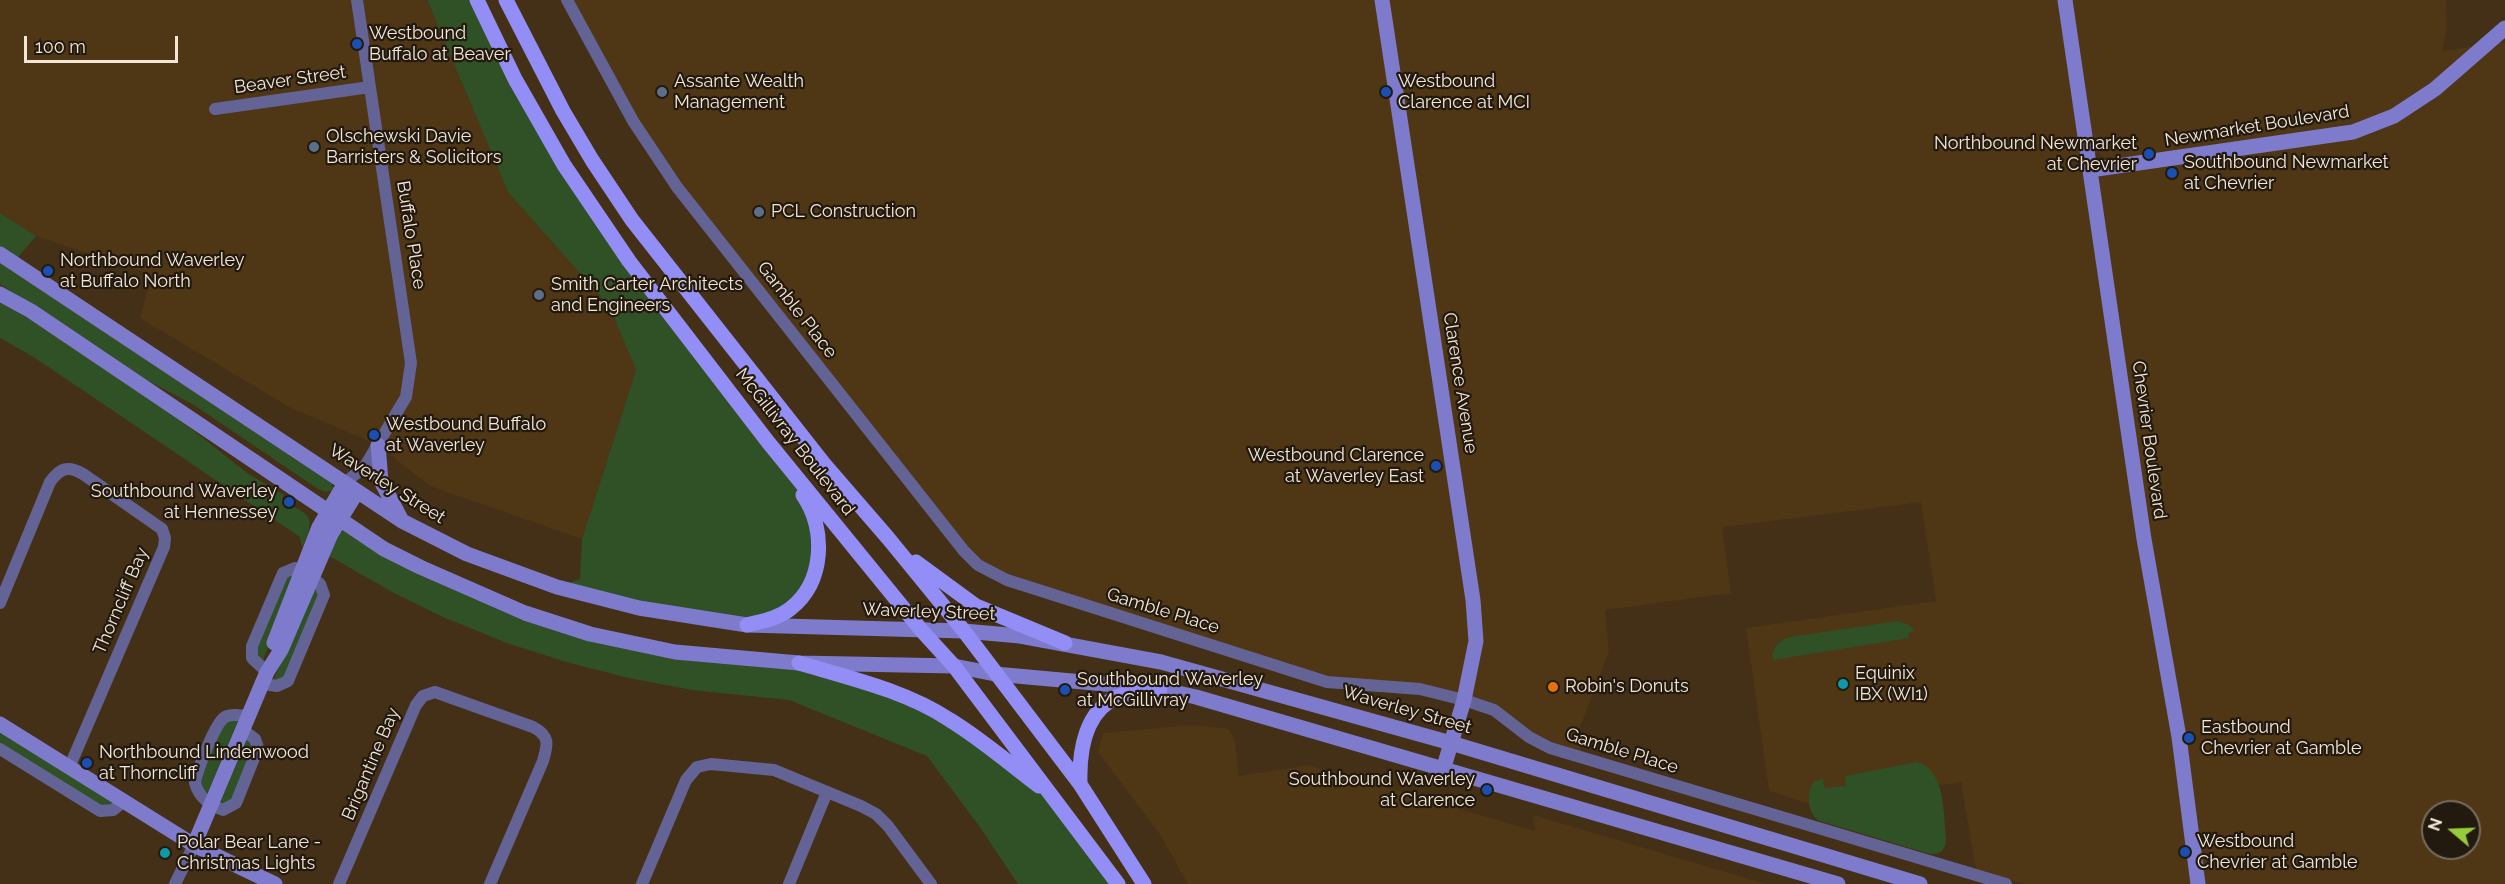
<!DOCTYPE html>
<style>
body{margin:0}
#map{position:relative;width:2505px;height:884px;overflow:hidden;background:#443016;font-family:Raleway,sans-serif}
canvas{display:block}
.north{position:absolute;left:2421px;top:800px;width:60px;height:60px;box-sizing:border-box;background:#231a0f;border:2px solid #766c5f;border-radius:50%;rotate:289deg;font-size:16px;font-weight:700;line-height:24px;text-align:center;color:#f3e6d7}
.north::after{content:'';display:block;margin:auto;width:21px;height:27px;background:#96cc3a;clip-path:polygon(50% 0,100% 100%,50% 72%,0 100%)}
.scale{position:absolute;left:24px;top:36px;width:154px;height:27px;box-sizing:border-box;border:3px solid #f3e6d7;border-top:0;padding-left:8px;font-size:18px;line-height:21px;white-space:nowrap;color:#f3e6d7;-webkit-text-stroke:4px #231a0f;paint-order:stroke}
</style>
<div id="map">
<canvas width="2505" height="884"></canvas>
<div class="north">N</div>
<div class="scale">100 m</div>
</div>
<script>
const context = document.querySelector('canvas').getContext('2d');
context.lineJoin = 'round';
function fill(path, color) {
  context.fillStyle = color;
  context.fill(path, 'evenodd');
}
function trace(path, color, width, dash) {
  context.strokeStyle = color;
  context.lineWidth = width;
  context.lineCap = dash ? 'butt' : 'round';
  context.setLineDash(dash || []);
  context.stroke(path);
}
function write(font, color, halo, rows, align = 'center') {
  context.font = font + ' Raleway,sans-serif';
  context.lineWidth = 4.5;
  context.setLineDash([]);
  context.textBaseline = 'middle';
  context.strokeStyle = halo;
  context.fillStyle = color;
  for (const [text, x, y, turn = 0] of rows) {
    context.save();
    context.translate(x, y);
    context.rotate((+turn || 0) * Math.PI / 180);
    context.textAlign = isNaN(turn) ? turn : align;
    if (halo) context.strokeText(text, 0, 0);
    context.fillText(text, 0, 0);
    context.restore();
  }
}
const built = new Path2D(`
 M 0,0 L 427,0 L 508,192 L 609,306 L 636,370 L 582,539 L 430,486 L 378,445 L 289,407 L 140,318 L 152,275 L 36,236 L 0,213 Z
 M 567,0 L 2446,0 L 2447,27 L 2442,51 L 2505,42 L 2505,884 L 2025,884 L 1976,870 L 1961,782 L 1810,804 L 1769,791 L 1746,628 L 1936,601 L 1921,502 L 1722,527 L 1731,593 L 1605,610 L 1609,651 L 1579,730 L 1581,754 L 1542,743 L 1464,700 L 1327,682 L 978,565 L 677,187 ZM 2087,150 L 2110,159 L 2091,177 L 2070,164 ZM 2433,812 L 2469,812 L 2469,848 L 2433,848 Z
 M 1192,725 L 1229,729 L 1235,742 L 1239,776 L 1309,765 L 1535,831 L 1533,815 L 1766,884 L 1188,884 L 1161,836 L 1098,752 L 1103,733 Z`);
const green = new Path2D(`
 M 427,0 L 477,0 L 537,120 L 809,503 L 818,562 L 794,606 L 747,625 L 557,587 L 580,579 L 582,539 L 636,370 L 609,306 L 508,192 Z
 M 0,213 L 36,236 L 14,262 L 0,254 Z
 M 0,259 L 331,482 L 334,490 L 326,492 L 318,489 L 194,405 L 143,378 L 0,284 Z
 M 0,302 L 51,332 L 178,418 L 247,473 L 284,495 L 282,500 C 306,515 319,512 302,548 L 300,537 L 35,358 L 0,338 Z
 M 335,516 L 384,549 L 590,634 L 799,663 L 909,699 L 1056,800 L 1118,884 L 1018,884 L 979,826 L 927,756 L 789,700 L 692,690 L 629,678 L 566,662 L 507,643 L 443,617 L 394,593 L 324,553 Z
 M 296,574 L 263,660 L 262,661 L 258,659 L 257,645 L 287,576 Z
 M 315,588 L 320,591 L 283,680 L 273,681 Z
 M 1897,621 L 1909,625 L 1915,631 L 1908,633 L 1909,638 L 1773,660 C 1771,647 1779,641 1790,637 Z
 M 238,720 L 208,792 L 206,793 L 202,790 L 201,778 L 223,724 L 227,721 Z
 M 0,732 L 112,802 L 113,804 L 104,808 L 0,744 Z
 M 247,740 L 254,745 L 232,802 L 222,804 L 221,801 Z
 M 1917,762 C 1946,770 1943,813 1946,838 C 1946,849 1941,855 1930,854 L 1820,821 C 1807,815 1805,790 1815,781 L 1823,779 L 1824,788 L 1846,786 L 1845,776 Z`);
const street = new Path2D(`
 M 567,0 L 633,121 L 677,187 L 964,551 L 978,565 L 1007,580 L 1327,682 L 1420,689 L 1464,700 L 1494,710 L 1529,737 L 1550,748 L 2006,884
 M 215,109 L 370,87
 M 345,483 L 365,466 L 406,397 L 411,363 L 357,0
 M 0,603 L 50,482 C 60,468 68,465 83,474 L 162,529 L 165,538 L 164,547 L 69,768
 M 267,672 L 252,658 L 252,646 L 283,573 L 295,568 L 300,571
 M 263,684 L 277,686 L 288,681 L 324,595 L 320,584 L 313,578
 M 243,730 L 255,739 L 258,748 L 236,803 L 223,810 C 210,805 199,798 195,783 C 197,771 215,723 225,717 C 232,713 241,716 248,716
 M 0,749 L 100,811 L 113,810 L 123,802
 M 175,884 L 194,845
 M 339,884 L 416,705 L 423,696 L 435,692 L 533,727 C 550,736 548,744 543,761 L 490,884
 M 642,884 L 686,780 L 697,767 L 711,764 L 774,770 L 861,806 L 876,814 L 888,826 L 931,884
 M 789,884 L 827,792`);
const secondary = new Path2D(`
 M 1382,0 L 1473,600 L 1476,641 L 1464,700 L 1443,770
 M 2065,0 L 2144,539 L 2179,737 L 2198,884
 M 2090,170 L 2353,132 L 2394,116 L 2435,89 L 2505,28
 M 0,254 L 402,521 L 467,554 L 557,587 L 639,608 L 747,625 L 964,631 L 1020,636 L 1161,662 L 1451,743 L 1920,884
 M 0,294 L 31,311 L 384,549 L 420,567 L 525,613 L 590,634 L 675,652 L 799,663 L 954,666 L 995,674 L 1160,689 L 1196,697 L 1838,884
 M 378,445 L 381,481 L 401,519
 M 274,643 L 319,527 L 345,483
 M 0,724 L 194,845 L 275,884
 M 194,845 L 267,672 L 281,650 L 331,534 L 357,492`);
const primary = new Path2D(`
 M 477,0 L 515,79 L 564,165 L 629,261 L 768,442 L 922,631 L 954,666 L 1118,884
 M 506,0 L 563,111 L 592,160 L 632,220 L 824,464 L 888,538 L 964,631 L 1080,784 L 1144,884
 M 916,562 L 976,606 L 1065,643
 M 747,625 C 762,621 777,619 790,609 C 825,582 826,529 803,495
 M 799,663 C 850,678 906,691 950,720 C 981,739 1010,764 1039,786
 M 1080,784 C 1079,751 1085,710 1119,696 C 1131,692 1147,691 1160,689`);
const markers = [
 [357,44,6,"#1a4fb4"],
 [662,92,6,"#5c6f8a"],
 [1386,92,6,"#1a4fb4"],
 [314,147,6,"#5c6f8a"],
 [2149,154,6,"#1a4fb4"],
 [2172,173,6,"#1a4fb4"],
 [759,212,6,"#5c6f8a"],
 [48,271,6,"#1a4fb4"],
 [539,295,6,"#5c6f8a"],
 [374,435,6,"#1a4fb4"],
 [1436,466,6,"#1a4fb4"],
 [289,502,6,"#1a4fb4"],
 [1843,684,6,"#0f9aa8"],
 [1553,687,6,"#e8710a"],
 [1065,690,6,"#1a4fb4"],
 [2189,738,6,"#1a4fb4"],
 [87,763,6,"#1a4fb4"],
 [1487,790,6,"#1a4fb4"],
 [2185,852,6,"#1a4fb4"],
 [165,853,6,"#0f9aa8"]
];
const poiNames = [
 ["Westbound",369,34],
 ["Buffalo at Beaver",369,55],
 ["Assante Wealth",674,82],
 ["Management",674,103],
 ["Westbound",1398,82],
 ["Clarence at MCI",1398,103],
 ["Olschewski Davie",326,137],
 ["Barristers & Solicitors",326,158],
 ["Northbound Newmarket",2137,144,"right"],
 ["at Chevrier",2137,165,"right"],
 ["Southbound Newmarket",2184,163],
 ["at Chevrier",2184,184],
 ["PCL Construction",771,212],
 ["Northbound Waverley",60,261],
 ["at Buffalo North",60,282],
 ["Smith Carter Architects",551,285],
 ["and Engineers",551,306],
 ["Westbound Buffalo",386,425],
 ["at Waverley",386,446],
 ["Westbound Clarence",1424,456,"right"],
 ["at Waverley East",1424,477,"right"],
 ["Southbound Waverley",277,492,"right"],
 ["at Hennessey",277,513,"right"],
 ["Equinix",1855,674],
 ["IBX (WI1)",1855,695],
 ["Southbound Waverley",1077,680],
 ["at McGillivray",1077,701],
 ["Robin's Donuts",1565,687],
 ["Eastbound",2201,728],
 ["Chevrier at Gamble",2201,749],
 ["Northbound Lindenwood",99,753],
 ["at Thorncliff",99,774],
 ["Southbound Waverley",1475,780,"right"],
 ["at Clarence",1475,801,"right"],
 ["Westbound",2197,842],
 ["Chevrier at Gamble",2197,863],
 ["Polar Bear Lane -",177,843],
 ["Christmas Lights",177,864]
];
const streetNames = [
 ["Beaver Street",290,80,-8],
 ["Newmarket Boulevard",2257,126,-9],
 ["Buffalo Place",411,235,81],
 ["Gamble Place",797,310,52],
 ["Clarence Avenue",1460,383,81],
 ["Chevrier Boulevard",2149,440,82],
 ["McGillivray Boulevard",795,442,52],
 ["Waverley Street",387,484,32],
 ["Thorncliff Bay",121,601,-67],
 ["Gamble Place",1163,611,17],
 ["Waverley Street",929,612,2],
 ["Waverley Street",1407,710,16],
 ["Gamble Place",1622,751,17],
 ["Brigantine Bay",371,764,-67]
];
fill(built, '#4f3615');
fill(green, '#2f5125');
trace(street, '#646396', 12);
trace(secondary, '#7e7bcc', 15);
trace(primary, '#938df6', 15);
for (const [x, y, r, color] of markers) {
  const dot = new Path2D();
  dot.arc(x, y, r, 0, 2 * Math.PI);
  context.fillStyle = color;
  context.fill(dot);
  trace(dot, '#231a0f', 2);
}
write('18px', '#f3e6d7', '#231a0f', poiNames, 'left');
write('18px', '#f3e6d7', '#231a0f', streetNames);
</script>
